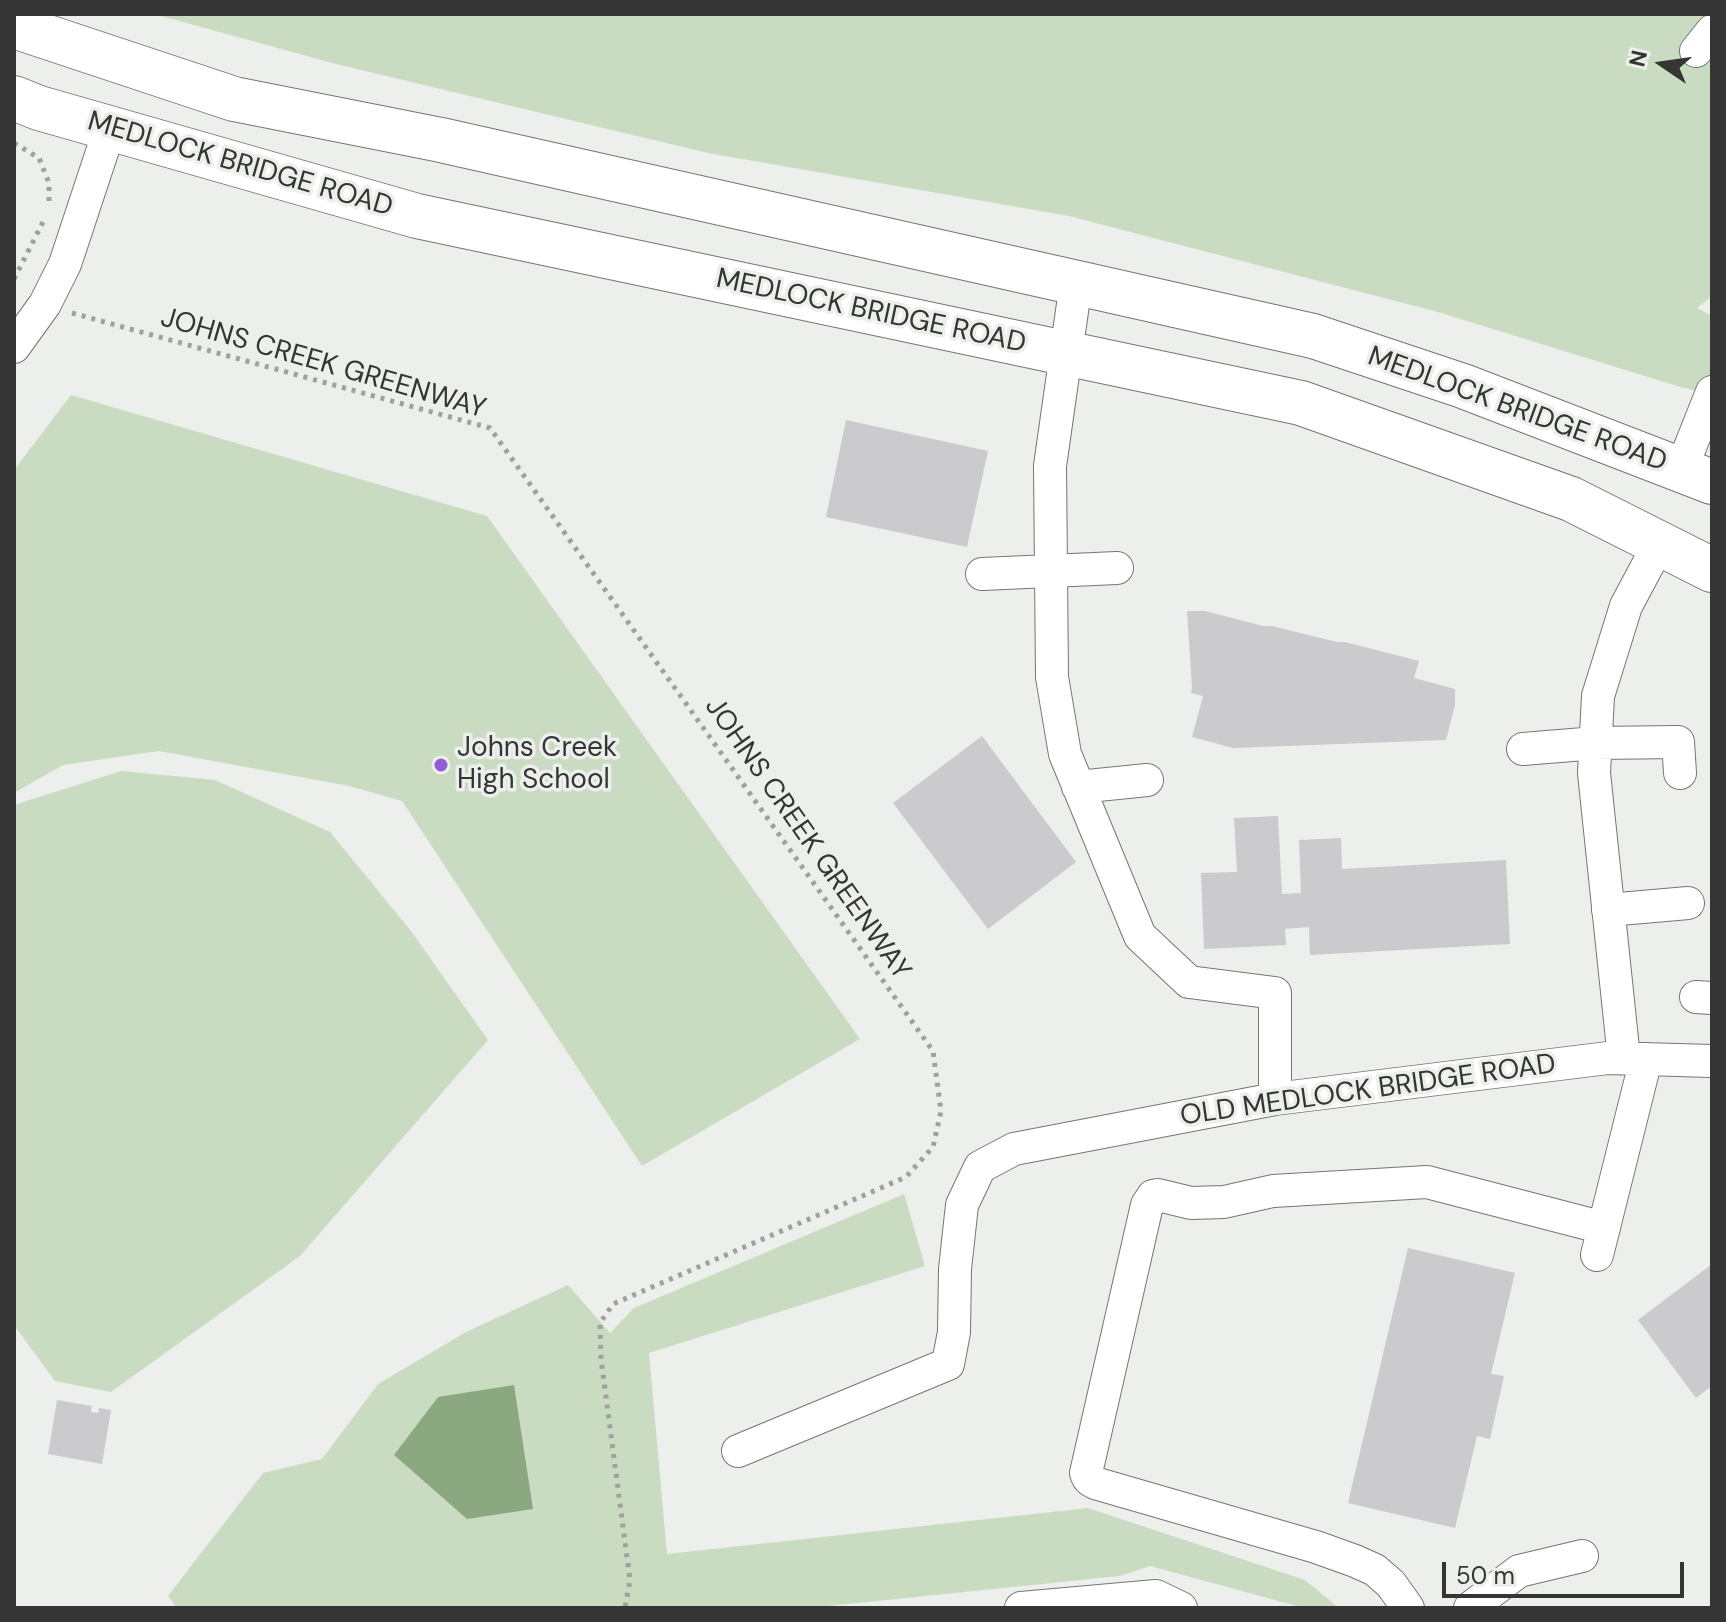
<!DOCTYPE html>
<style>
body{margin:0}
#map{position:relative;width:1726px;height:1622px;overflow:hidden;background:#edefec;font-family:"DM Sans",sans-serif}
canvas{display:block}
.frame{position:absolute;inset:0;border:16px solid #343534;pointer-events:none}
.north{position:absolute;left:1622px;top:24px;width:80px;height:80px;-webkit-text-stroke:6px #edefec;paint-order:stroke;rotate:283deg;font-size:22px;font-weight:700;line-height:32px;text-align:center;color:#343534}
.north::after{content:'';display:block;margin:auto;width:28px;height:36px;background:#343534;clip-path:polygon(50% 0,100% 100%,50% 72%,0 100%)}
.scale{position:absolute;left:1442px;top:1562px;width:242px;height:36px;box-sizing:border-box;border:4px solid #343534;border-top:0;padding-left:10px;font-size:24px;line-height:28px;white-space:nowrap;color:#343534;-webkit-text-stroke:6px #edefec;paint-order:stroke}
</style>
<div id="map">
<canvas width="1726" height="1622"></canvas>
<div class="frame"></div>
<div class="north">N</div>
<div class="scale">50 m</div>
</div>
<script>
const context = document.querySelector('canvas').getContext('2d');
context.lineJoin = 'round';
function fill(path, color) {
  context.fillStyle = color;
  context.fill(path, 'evenodd');
}
function trace(path, color, width, dash) {
  context.strokeStyle = color;
  context.lineWidth = width;
  context.lineCap = dash ? 'butt' : 'round';
  context.setLineDash(dash || []);
  context.stroke(path);
}
function write(font, color, halo, rows, align = 'center') {
  context.font = font + ' "DM Sans",sans-serif';
  context.lineWidth = 7;
  context.setLineDash([]);
  context.textBaseline = 'middle';
  context.strokeStyle = halo;
  context.fillStyle = color;
  for (const [text, x, y, turn = 0] of rows) {
    context.save();
    context.translate(x, y);
    context.rotate((+turn || 0) * Math.PI / 180);
    context.textAlign = isNaN(turn) ? turn : align;
    if (halo) context.strokeText(text, 0, 0);
    context.fillText(text, 0, 0);
    context.restore();
  }
}
const green = new Path2D(`
 M 154,14 L 1712,14 L 1712,296 L 1697,308 L 1712,316 L 1712,395 L 1677,386 L 1438,312 L 1069,216 L 708,153 L 336,64 Z
 M 71,395 L 487,516 L 860,1039 L 642,1166 L 402,801 L 349,786 L 159,751 L 63,765 L 14,793 L 14,470 Z
 M 121,771 L 215,780 L 330,832 L 411,931 L 488,1040 L 300,1256 L 111,1392 L 55,1381 L 14,1325 L 14,805 Z
 M 904,1194 L 925,1266 L 649,1353 L 667,1554 L 1088,1508 L 1305,1580 L 1339,1608 L 1304,1608 L 1150,1566 L 1120,1576 L 809,1608 L 177,1608 L 168,1596 L 263,1473 L 322,1459 L 378,1384 L 466,1332 L 568,1285 L 610,1333 L 634,1308 Z`);
const water = new Path2D(`
 M 514,1385 L 533,1509 L 467,1519 L 394,1455 L 438,1397 Z`);
const building = new Path2D(`
 M 846,420 L 988,451 L 967,547 L 826,517 Z
 M 1187,611 L 1205,611 L 1263,626 L 1272,626 L 1337,642 L 1345,642 L 1419,661 L 1414,678 L 1455,689 L 1455,705 L 1446,740 L 1233,748 L 1192,737 L 1203,696 L 1191,693 L 1192,688 Z
 M 982,736 L 1076,862 L 988,929 L 893,803 Z
 M 1278,816 L 1282,894 L 1301,893 L 1299,840 L 1341,838 L 1342,869 L 1506,860 L 1510,944 L 1310,955 L 1309,927 L 1285,929 L 1286,945 L 1204,949 L 1201,873 L 1237,872 L 1234,818 Z
 M 1408,1248 L 1515,1273 L 1491,1374 L 1504,1376 L 1490,1439 L 1477,1436 L 1455,1528 L 1348,1503 Z
 M 1712,1264 L 1712,1386 L 1696,1398 L 1638,1320 Z
 M 57,1400 L 92,1406 L 91,1412 L 98,1413 L 99,1408 L 111,1410 L 102,1464 L 48,1454 Z`);
const path = new Path2D(`
 M 14,143 L 39,158 L 49,183 L 49,206
 M 14,279 L 43,222
 M 72,313 L 490,428 L 933,1051 L 941,1111 L 933,1147 L 906,1177 L 613,1304 L 600,1323 L 601,1359 L 630,1580 L 625,1608`);
const minor = new Path2D(`
 M 1696,51 L 1712,31
 M 1076,283 L 1050,466 L 1052,677 L 1065,754 L 1140,936 L 1189,982 L 1275,993 L 1275,1099
 M 14,347 L 45,304 L 65,264 L 110,128
 M 1681,470 L 1712,392
 M 982,574 L 1117,568
 M 1523,749 L 1596,743 L 1678,742 L 1680,773
 M 1078,787 L 1147,780
 M 1608,910 L 1688,903
 M 1696,997 L 1712,998
 M 1624,1058 L 1594,773 L 1598,696 L 1626,606 L 1659,544
 M 1597,1255 L 1646,1059
 M 738,1451 L 948,1364 L 954,1332 L 955,1269 L 962,1205 L 980,1167 L 1014,1149 L 1275,1099 L 1608,1058 L 1712,1061
 M 1021,1608 L 1156,1596 L 1181,1608
 M 1408,1608 L 1391,1584 L 1375,1570 L 1355,1561 L 1316,1547 L 1098,1484 C 1092,1482 1088,1480 1086,1473 L 1147,1205 L 1153,1196 L 1158,1195 L 1191,1203 L 1224,1202 L 1273,1191 L 1427,1182 L 1604,1228
 M 1470,1608 L 1519,1571 L 1582,1556`);
const highway = new Path2D(`
 M 14,26 L 234,99 L 441,140 L 1313,336 L 1463,386 L 1712,482
 M 14,98 L 39,108 L 417,216 L 1301,403 L 1571,499 L 1712,570`);
const markers = [
 [441,765,8,"#935cd4"]
];
const streetNames = [
 ["MEDLOCK BRIDGE ROAD",240,165,16],
 ["MEDLOCK BRIDGE ROAD",871,312,12],
 ["JOHNS CREEK GREENWAY",323,364,16],
 ["MEDLOCK BRIDGE ROAD",1517,410,20],
 ["JOHNS CREEK GREENWAY",807,839,55],
 ["OLD MEDLOCK BRIDGE ROAD",1368,1091,-8]
];
const poiNames = [
 ["Johns Creek",457,749],
 ["High School",457,781]
];
fill(green, '#c9dcc2');
fill(water, '#8ba881');
fill(building, '#cbcacd');
trace(minor, '#747674', 34);
trace(highway, '#747674', 46);
trace(path, '#a0a19f', 5, [4, 6]);
trace(minor, '#fff', 32);
trace(highway, '#fff', 44);
for (const [x, y, r, color] of markers) {
  const dot = new Path2D();
  dot.arc(x, y, r, 0, 2 * Math.PI);
  context.fillStyle = color;
  context.fill(dot);
  trace(dot, '#edefec', 3);
}
write('28px', '#343534', '#edefec', streetNames);
write('28px', '#343534', '#edefec', poiNames, 'left');
</script>
